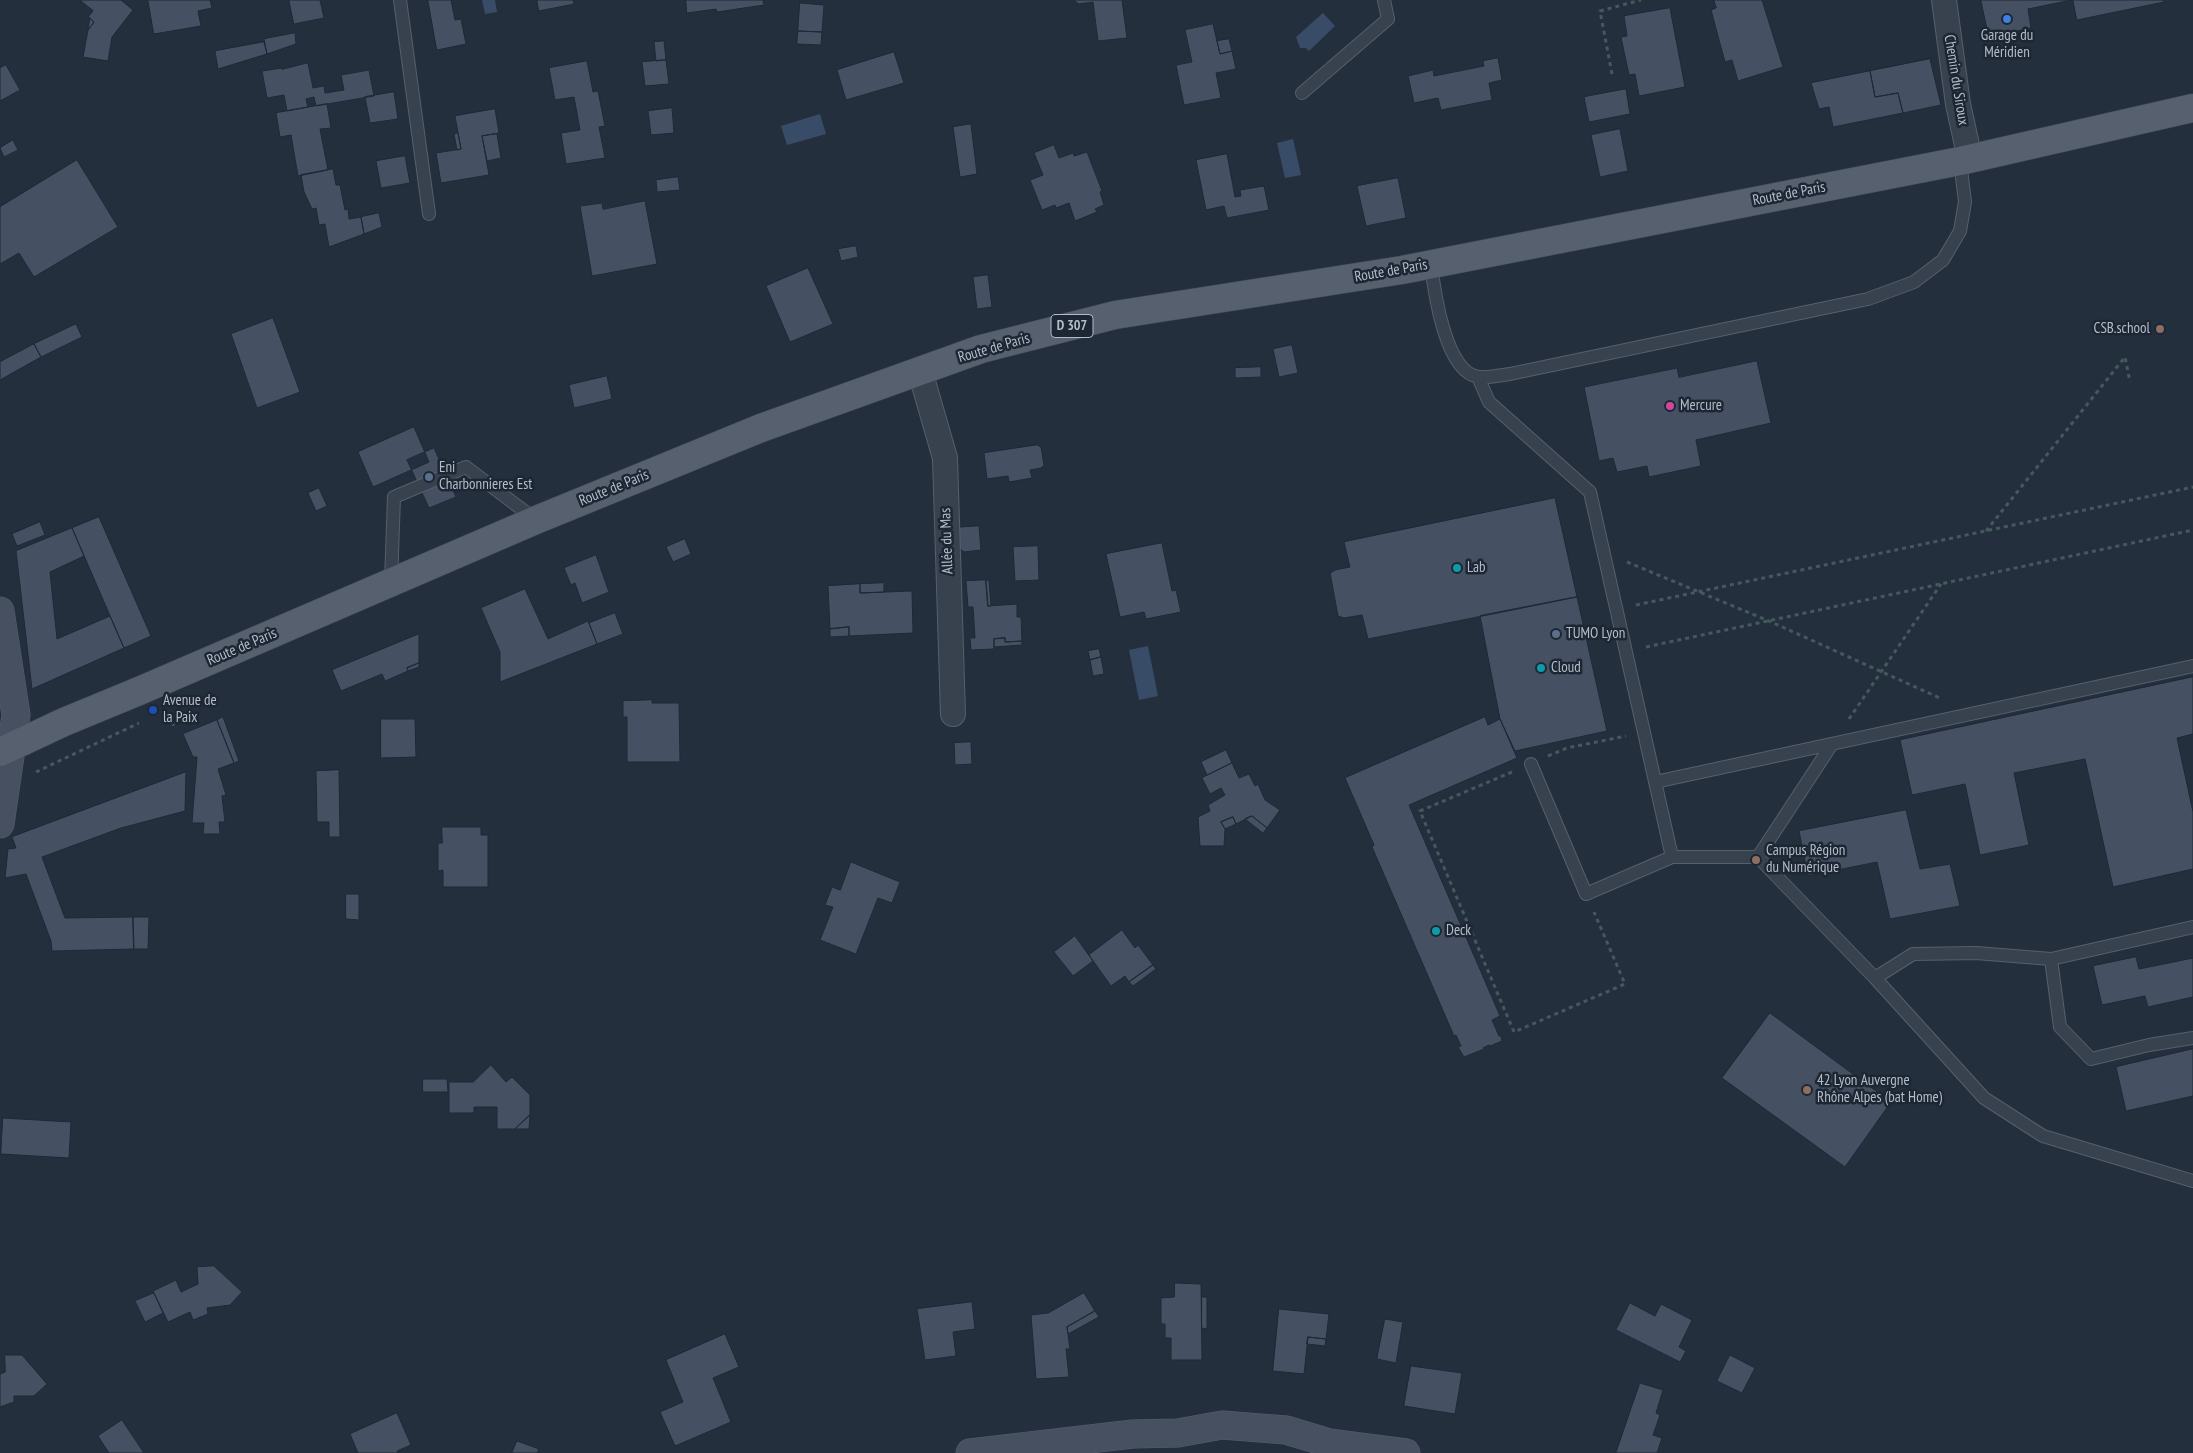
<!DOCTYPE html>
<meta charset="utf-8">
<style>
body{margin:0}
canvas{display:block;background:#242f3e}
</style>
<canvas width="2193" height="1453"></canvas>
<script>
const context = document.querySelector('canvas').getContext('2d');
context.lineJoin = 'round';
function fill(path, color) {
  context.fillStyle = color;
  context.fill(path, 'evenodd');
}
function trace(path, color, width, dash) {
  context.strokeStyle = color;
  context.lineWidth = width;
  context.lineCap = dash ? 'butt' : 'round';
  context.setLineDash(dash || []);
  context.stroke(path);
}
function write(font, color, halo, rows, align = 'center') {
  context.font = font + ' "PT Sans Narrow",sans-serif';
  context.lineWidth = 5;
  context.setLineDash([]);
  context.textBaseline = 'middle';
  context.strokeStyle = halo;
  context.fillStyle = color;
  for (const [text, x, y, turn = 0] of rows) {
    context.save();
    context.translate(x, y);
    context.rotate((+turn || 0) * Math.PI / 180);
    context.textAlign = isNaN(turn) ? turn : align;
    if (halo) context.strokeText(text, 0, 0);
    context.fillText(text, 0, 0);
    context.restore();
  }
}
const water = new Path2D(`
 M 482,0 L 495,0 L 497,12 L 485,14 Z
 M 1323,13 L 1335,26 L 1309,51 L 1306,48 L 1300,48 L 1296,37 Z
 M 820,114 L 826,134 L 787,145 L 781,126 Z
 M 1293,139 L 1301,175 L 1285,178 L 1277,143 Z
 M 1148,646 L 1158,696 L 1139,700 L 1129,650 Z`);
const building = new Path2D(`
 M 80,0 L 121,0 L 133,10 L 112,37 L 108,61 L 83,57 L 88,30 L 94,22 L 88,17 L 93,11 Z
 M 148,0 L 210,0 L 212,8 L 198,11 L 201,26 L 154,34 Z
 M 289,0 L 320,0 L 324,18 L 294,24 Z
 M 428,0 L 451,0 L 455,20 L 461,19 L 466,44 L 437,50 Z
 M 537,0 L 573,0 L 574,4 L 539,11 Z
 M 686,0 L 763,0 L 764,5 L 717,12 L 716,9 L 687,13 Z
 M 1074,0 L 1122,0 L 1127,38 L 1098,41 L 1093,2 L 1079,4 Z
 M 1714,0 L 1762,0 L 1783,67 L 1738,81 L 1732,60 L 1725,62 L 1711,10 L 1716,8 Z
 M 1981,0 L 2072,0 L 2028,9 L 2031,28 L 1989,37 Z
 M 2073,0 L 2163,0 L 2164,2 L 2077,20 Z
 M 800,3 L 824,5 L 822,32 L 798,31 Z
 M 1670,8 L 1685,87 L 1639,96 L 1635,74 L 1629,75 L 1621,37 L 1627,36 L 1624,16 Z
 M 90,18 L 94,22 L 88,30 Z
 M 1213,24 L 1220,54 L 1232,51 L 1236,69 L 1216,73 L 1221,98 L 1184,105 L 1176,65 L 1192,62 L 1185,30 Z
 M 798,31 L 822,32 L 821,45 L 797,44 Z
 M 295,33 L 296,44 L 267,54 L 264,39 Z
 M 1229,39 L 1232,51 L 1220,54 L 1217,41 Z
 M 664,41 L 666,60 L 656,61 L 654,42 Z
 M 264,42 L 267,54 L 218,69 L 215,51 Z
 M 894,52 L 904,83 L 846,100 L 837,70 Z
 M 1498,58 L 1502,80 L 1489,83 L 1492,100 L 1441,110 L 1438,98 L 1414,103 L 1408,76 L 1433,70 L 1434,76 L 1484,66 L 1483,61 Z
 M 1930,59 L 1941,105 L 1903,113 L 1898,93 L 1875,97 L 1870,71 Z
 M 666,60 L 669,84 L 645,86 L 642,62 Z
 M 587,61 L 593,92 L 598,91 L 605,126 L 599,127 L 605,158 L 566,164 L 561,133 L 580,130 L 574,97 L 555,100 L 549,68 Z
 M 308,63 L 313,88 L 324,86 L 325,93 L 344,90 L 341,75 L 369,70 L 374,96 L 316,106 L 314,97 L 306,99 L 308,107 L 287,111 L 284,95 L 267,98 L 262,71 L 282,68 L 282,69 Z
 M 6,65 L 20,90 L 0,101 L 0,68 Z
 M 1870,71 L 1875,97 L 1898,93 L 1903,113 L 1833,127 L 1829,107 L 1819,109 L 1811,83 Z
 M 1626,89 L 1630,114 L 1589,122 L 1584,97 Z
 M 394,92 L 398,119 L 370,123 L 365,97 Z
 M 327,104 L 331,128 L 320,129 L 328,170 L 298,176 L 291,135 L 280,137 L 276,113 Z
 M 672,108 L 674,133 L 651,135 L 648,111 Z
 M 495,109 L 499,133 L 482,136 L 489,175 L 441,183 L 436,153 L 461,149 L 455,116 Z
 M 971,124 L 977,174 L 960,177 L 953,127 Z
 M 1620,129 L 1628,171 L 1600,177 L 1591,135 Z
 M 458,133 L 461,149 L 457,150 L 454,134 Z
 M 497,134 L 501,158 L 487,161 L 482,136 Z
 M 13,140 L 18,150 L 4,157 L 0,148 Z
 M 1054,145 L 1059,158 L 1073,153 L 1074,156 L 1087,152 L 1102,191 L 1100,192 L 1104,205 L 1095,209 L 1097,212 L 1075,221 L 1069,203 L 1056,208 L 1055,205 L 1042,210 L 1030,180 L 1043,175 L 1034,153 Z
 M 1227,154 L 1235,197 L 1241,196 L 1240,190 L 1264,186 L 1269,210 L 1227,218 L 1224,206 L 1206,210 L 1196,160 Z
 M 405,156 L 410,183 L 381,188 L 376,161 Z
 M 77,160 L 118,227 L 34,277 L 19,253 L 0,264 L 0,207 Z
 M 333,169 L 336,185 L 340,185 L 345,210 L 348,209 L 349,219 L 361,217 L 364,234 L 329,247 L 325,224 L 319,225 L 316,208 L 312,209 L 304,192 L 301,175 Z
 M 678,177 L 680,190 L 657,192 L 656,180 Z
 M 1398,178 L 1406,218 L 1366,226 L 1357,186 Z
 M 645,201 L 657,264 L 592,276 L 580,206 L 602,203 L 603,209 Z
 M 379,213 L 382,227 L 364,234 L 361,217 Z
 M 856,246 L 858,257 L 841,261 L 838,249 Z
 M 808,268 L 833,324 L 790,342 L 766,286 Z
 M 988,275 L 992,307 L 977,309 L 973,277 Z
 M 273,318 L 300,392 L 257,408 L 231,334 Z
 M 76,324 L 82,337 L 41,357 L 34,344 Z
 M 34,344 L 41,357 L 0,380 L 0,362 Z
 M 1292,345 L 1298,373 L 1279,377 L 1273,349 Z
 M 1757,361 L 1771,423 L 1696,440 L 1701,466 L 1649,477 L 1647,466 L 1617,472 L 1613,458 L 1599,461 L 1584,387 L 1677,368 L 1679,377 Z
 M 1261,367 L 1261,377 L 1235,378 L 1235,368 Z
 M 607,376 L 612,399 L 574,408 L 569,385 Z
 M 414,427 L 429,462 L 373,487 L 358,452 Z
 M 1037,445 L 1041,447 L 1044,465 L 1041,468 L 1030,470 L 1032,478 L 1009,482 L 1008,476 L 987,479 L 984,453 Z
 M 434,448 L 456,497 L 429,508 L 407,460 Z
 M 319,488 L 327,506 L 316,511 L 308,493 Z
 M 1555,498 L 1577,597 L 1368,639 L 1362,615 L 1344,618 L 1338,616 L 1330,573 L 1335,570 L 1350,567 L 1344,542 Z
 M 99,517 L 151,636 L 124,648 L 72,528 Z
 M 40,522 L 45,535 L 17,546 L 12,534 Z
 M 979,526 L 981,550 L 964,552 L 952,542 L 951,528 Z
 M 72,528 L 84,556 L 50,572 L 57,639 L 110,616 L 124,648 L 32,689 L 16,551 Z
 M 685,539 L 691,554 L 673,562 L 666,547 Z
 M 1162,543 L 1172,591 L 1176,590 L 1181,612 L 1146,619 L 1144,612 L 1120,617 L 1106,554 Z
 M 1038,546 L 1039,580 L 1015,581 L 1013,547 Z
 M 596,555 L 609,592 L 582,603 L 575,583 L 571,585 L 564,568 Z
 M 986,580 L 988,606 L 1017,604 L 1017,617 L 1021,617 L 1022,641 L 1005,642 L 1005,638 L 994,639 L 994,649 L 971,650 L 970,638 L 975,638 L 973,607 L 968,607 L 966,581 Z
 M 986,580 L 989,580 L 991,606 L 988,606 Z
 M 884,583 L 884,592 L 860,593 L 860,584 Z
 M 860,584 L 860,593 L 912,591 L 913,633 L 849,636 L 849,627 L 830,629 L 828,586 Z
 M 525,589 L 548,639 L 588,621 L 597,644 L 500,682 L 500,652 L 481,608 Z
 M 1577,597 L 1607,731 L 1515,751 L 1500,719 L 1480,616 Z
 M 615,613 L 623,634 L 597,644 L 589,623 Z
 M 849,627 L 849,636 L 830,637 L 830,629 Z
 M 419,634 L 419,663 L 407,668 L 408,671 L 385,681 L 382,674 L 341,691 L 332,670 Z
 M 1005,638 L 1005,642 L 1022,641 L 1022,645 L 994,647 L 994,639 Z
 M 1099,649 L 1101,657 L 1090,660 L 1088,651 Z
 M 1101,657 L 1104,674 L 1093,676 L 1090,660 Z
 M 419,663 L 419,667 L 408,671 L 407,668 Z
 M 2193,677 L 2193,734 L 2177,738 L 2193,812 L 2193,869 L 2113,887 L 2085,759 L 2014,773 L 2029,845 L 1980,855 L 1965,784 L 1912,795 L 1900,740 Z
 M 652,700 L 652,703 L 679,703 L 680,762 L 627,762 L 627,717 L 623,717 L 623,701 Z
 M 223,717 L 239,761 L 234,763 L 217,720 Z
 M 1485,717 L 1488,725 L 1500,719 L 1517,758 L 1409,805 L 1500,1016 L 1492,1020 L 1499,1036 L 1501,1036 L 1502,1041 L 1490,1046 L 1489,1045 L 1483,1048 L 1484,1049 L 1464,1057 L 1458,1047 L 1461,1046 L 1456,1035 L 1454,1036 L 1372,847 L 1374,845 L 1345,778 Z
 M 381,719 L 415,719 L 416,757 L 381,758 Z
 M 217,720 L 234,763 L 218,769 L 226,795 L 222,796 L 225,822 L 219,822 L 220,834 L 203,834 L 204,823 L 192,823 L 197,757 L 193,757 L 183,734 Z
 M 971,742 L 972,764 L 955,765 L 954,743 Z
 M 1226,750 L 1232,763 L 1207,775 L 1201,762 Z
 M 1232,763 L 1239,778 L 1249,774 L 1255,786 L 1258,784 L 1265,800 L 1280,810 L 1267,828 L 1252,816 L 1236,824 L 1233,817 L 1221,822 L 1225,829 L 1224,846 L 1200,846 L 1198,817 L 1210,811 L 1208,805 L 1225,795 L 1221,788 L 1210,794 L 1202,778 Z
 M 339,770 L 340,837 L 329,837 L 329,822 L 317,822 L 316,771 Z
 M 186,772 L 185,811 L 121,828 L 42,857 L 65,918 L 133,917 L 134,949 L 52,951 L 51,941 L 26,874 L 5,878 L 8,849 L 16,848 L 12,837 Z
 M 1906,810 L 1920,869 L 1950,864 L 1960,906 L 1890,919 L 1877,862 L 1808,876 L 1799,831 Z
 M 1252,816 L 1267,828 L 1263,833 L 1245,819 Z
 M 1233,817 L 1236,824 L 1225,829 L 1221,822 Z
 M 442,827 L 481,827 L 481,835 L 488,835 L 488,887 L 443,887 L 443,870 L 438,871 L 438,843 L 442,843 Z
 M 851,862 L 900,882 L 892,903 L 878,898 L 856,954 L 820,940 L 833,907 L 825,905 L 832,887 L 840,890 Z
 M 346,894 L 359,894 L 359,920 L 346,919 Z
 M 133,917 L 149,917 L 148,949 L 134,949 Z
 M 1122,930 L 1135,948 L 1138,945 L 1153,965 L 1129,982 L 1125,976 L 1111,986 L 1089,955 Z
 M 1075,936 L 1093,961 L 1073,976 L 1054,952 Z
 M 2136,957 L 2139,969 L 2193,958 L 2193,997 L 2148,1007 L 2145,996 L 2102,1005 L 2093,966 Z
 M 1153,965 L 1156,969 L 1133,986 L 1129,982 Z
 M 1770,1013 L 1891,1102 L 1845,1167 L 1722,1078 Z
 M 2193,1049 L 2193,1096 L 2126,1111 L 2116,1067 Z
 M 491,1065 L 506,1082 L 512,1077 L 530,1095 L 530,1115 L 515,1129 L 497,1129 L 497,1107 L 474,1107 L 474,1113 L 449,1113 L 449,1082 L 473,1082 Z
 M 423,1079 L 447,1079 L 448,1092 L 423,1092 Z
 M 530,1115 L 529,1129 L 515,1129 Z
 M 3,1118 L 71,1122 L 69,1158 L 1,1154 Z
 M 214,1266 L 242,1292 L 230,1305 L 207,1308 L 208,1314 L 193,1320 L 190,1312 L 168,1322 L 153,1291 L 176,1280 L 181,1292 L 198,1284 L 197,1267 Z
 M 1175,1283 L 1201,1284 L 1202,1360 L 1171,1360 L 1171,1338 L 1165,1338 L 1165,1324 L 1161,1324 L 1161,1298 L 1174,1297 Z
 M 154,1293 L 163,1313 L 145,1322 L 135,1301 Z
 M 1084,1293 L 1095,1311 L 1067,1327 L 1070,1349 L 1066,1349 L 1069,1377 L 1036,1379 L 1031,1315 L 1048,1313 Z
 M 1202,1297 L 1207,1297 L 1207,1329 L 1202,1328 Z
 M 972,1302 L 975,1329 L 953,1332 L 956,1356 L 925,1360 L 917,1309 Z
 M 1630,1303 L 1655,1316 L 1661,1304 L 1692,1320 L 1679,1347 L 1686,1351 L 1680,1362 L 1616,1330 Z
 M 1279,1309 L 1329,1314 L 1326,1339 L 1308,1337 L 1304,1374 L 1273,1371 Z
 M 1095,1311 L 1099,1317 L 1068,1334 L 1067,1327 Z
 M 1385,1319 L 1403,1322 L 1396,1363 L 1377,1359 Z
 M 725,1334 L 739,1367 L 713,1378 L 731,1422 L 675,1446 L 660,1412 L 683,1402 L 666,1360 Z
 M 1308,1337 L 1326,1339 L 1325,1346 L 1307,1344 Z
 M 5,1355 L 22,1355 L 47,1384 L 34,1396 L 14,1396 L 14,1402 L 0,1407 L 0,1374 L 5,1372 Z
 M 1730,1355 L 1755,1368 L 1742,1393 L 1717,1381 Z
 M 1411,1366 L 1462,1373 L 1455,1414 L 1404,1406 Z
 M 1640,1383 L 1663,1390 L 1656,1413 L 1660,1415 L 1653,1435 L 1662,1438 L 1657,1453 L 1616,1453 Z
 M 397,1413 L 411,1445 L 397,1451 L 398,1453 L 358,1453 L 350,1434 Z
 M 122,1420 L 144,1453 L 109,1453 L 98,1436 Z
 M 517,1441 L 539,1449 L 537,1453 L 512,1453 Z`);
const path = new Path2D(`
 M 1612,74 L 1600,11 L 1641,0
 M 1986,531 L 2125,357 L 2130,382
 M 1627,562 L 1769,621 L 1942,699
 M 1636,605 L 2193,487
 M 1646,647 L 2193,530
 M 1849,719 L 1941,584
 M 172,722 L 174,726
 M 1548,756 L 1567,748 L 1626,736
 M 36,772 L 139,723
 M 1512,772 L 1420,811 L 1514,1032 L 1625,984 L 1594,912`);
const lane = new Path2D(`
 M 400,0 L 429,214
 M 1302,93 L 1388,19 L 1384,0
 M 1431,264 C 1434,290 1445,373 1479,377 C 1489,378 1501,375 1510,374 L 1868,299 L 1914,282 L 1943,260 L 1960,231 L 1965,202 L 1960,161
 M 1478,377 L 1489,402 L 1590,492 L 1672,857 L 1758,857 L 1875,978 L 1984,1098 L 2043,1136 L 2193,1181
 M 391,582 L 394,497 L 466,467 L 536,520
 M 1531,764 L 1586,894 L 1672,857
 M 1655,782 L 2193,666
 M 1758,857 L 1832,744
 M 2051,959 L 2060,1027 L 2091,1059 L 2149,1045 L 2193,1038
 M 1875,978 L 1913,954 L 1976,953 L 2051,959 L 2193,927`);
const street = new Path2D(`
 M 1944,0 L 1958,104 L 1970,159
 M 920,371 L 945,458 L 953,714`);
const secondary = new Path2D(`
 M 0,611 L 16,715 L 0,824
 M 970,1453 L 1133,1434 L 1178,1433 L 1222,1425 L 1286,1430 L 1329,1443 L 1406,1453`);
const primary = new Path2D(`
 M 0,752 L 64,722 L 139,691 L 536,520 L 761,428 L 981,349 L 1115,315 L 1402,270 L 1960,161 L 2193,108`);
const markers = [
 [2007,19,5,"#3f7fe0"],
 [2160,329,5,"#8d6e63"],
 [1670,406,5,"#d1479c"],
 [429,477,5,"#5c6f8a"],
 [1457,568,5,"#0f9aa8"],
 [1556,634,5,"#5c6f8a"],
 [1541,668,5,"#0f9aa8"],
 [153,710,5,"#1a4fb4"],
 [1756,860,5,"#8d6e63"],
 [1436,931,5,"#0f9aa8"],
 [1807,1090,5,"#8d6e63"]
];
const shields = [
 [1072,326,42]
];
const shieldNames = [
 ["D 307",1072,326]
];
const poiNames = [
 ["Garage du",2007,36,"center"],
 ["Méridien",2007,53,"center"],
 ["CSB.school",2150,329,"right"],
 ["Mercure",1680,406],
 ["Eni",439,468],
 ["Charbonnieres Est",439,485],
 ["Lab",1467,568],
 ["TUMO Lyon",1566,634],
 ["Cloud",1551,668],
 ["Avenue de",163,701],
 ["la Paix",163,718],
 ["Campus Région",1766,851],
 ["du Numérique",1766,868],
 ["Deck",1446,931],
 ["42 Lyon Auvergne",1817,1081],
 ["Rhône Alpes (bat Home)",1817,1098]
];
const streetNames = [
 ["Chemin du Siroux",1956,80,81],
 ["Route de Paris",1789,194,-11],
 ["Route de Paris",1391,271,-10],
 ["Route de Paris",994,348,-16],
 ["Route de Paris",614,488,-22],
 ["Allée du Mas",947,541,-92],
 ["Route de Paris",242,647,-23]
];
fill(water, '#394c67');
fill(building, '#455162');
trace(building, '#1f2835', 1);
trace(lane, '#565f6c', 14);
trace(street, '#565f6c', 26);
trace(secondary, '#565f6c', 29);
trace(primary, '#414a57', 29);
trace(path, '#44595c', 3, [4, 4]);
trace(lane, '#38414e', 12);
trace(street, '#38414e', 24);
trace(secondary, '#465061', 28);
trace(primary, '#56606e', 28);
for (const [x, y, r, color] of markers) {
  const dot = new Path2D();
  dot.arc(x, y, r, 0, 2 * Math.PI);
  context.fillStyle = color;
  context.fill(dot);
  trace(dot, '#1d2633', 2);
}
for (const [x, y, w] of shields) {
  const box = new Path2D();
  box.roundRect(x - w / 2, y - 11.5, w, 23, 4);
  context.fillStyle = '#1d2633';
  context.fill(box);
  trace(box, '#b4bcc9', 1);
}
write('bold 14px', '#b4bcc9', null, shieldNames);
write('15px', '#b4bcc9', '#1d2633', poiNames, 'left');
write('15px', '#b4bcc9', '#1d2633', streetNames);
</script>
